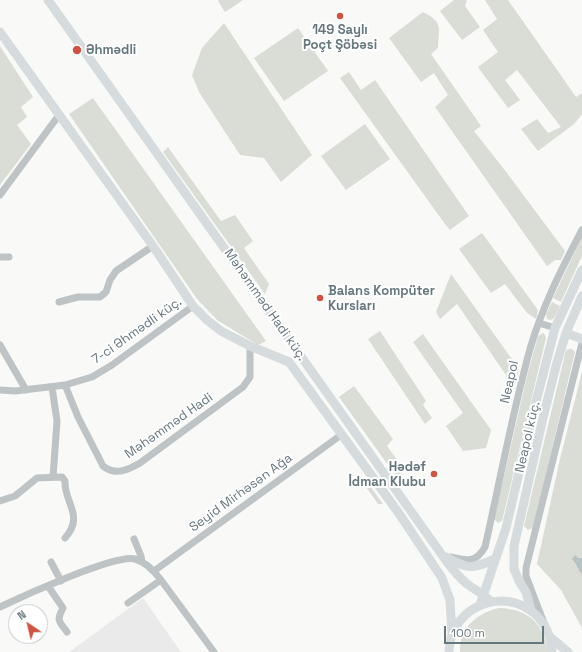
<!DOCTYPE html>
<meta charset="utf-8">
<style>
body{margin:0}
#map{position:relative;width:582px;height:652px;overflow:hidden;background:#f9f9f7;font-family:"Space Grotesk",sans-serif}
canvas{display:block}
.north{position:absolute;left:8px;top:604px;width:40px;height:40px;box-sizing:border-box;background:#fff;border:1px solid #c2c9cb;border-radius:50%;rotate:325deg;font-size:11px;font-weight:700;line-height:16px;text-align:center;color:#66777e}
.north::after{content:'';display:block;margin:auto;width:14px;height:18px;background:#d0523f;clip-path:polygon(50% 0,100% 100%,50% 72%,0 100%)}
.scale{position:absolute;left:444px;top:626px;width:100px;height:18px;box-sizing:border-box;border:2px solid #66777e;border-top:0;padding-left:5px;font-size:12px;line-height:14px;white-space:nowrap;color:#66777e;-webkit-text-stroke:3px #fff;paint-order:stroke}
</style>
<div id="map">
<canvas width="582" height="652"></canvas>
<div class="north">N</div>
<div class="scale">100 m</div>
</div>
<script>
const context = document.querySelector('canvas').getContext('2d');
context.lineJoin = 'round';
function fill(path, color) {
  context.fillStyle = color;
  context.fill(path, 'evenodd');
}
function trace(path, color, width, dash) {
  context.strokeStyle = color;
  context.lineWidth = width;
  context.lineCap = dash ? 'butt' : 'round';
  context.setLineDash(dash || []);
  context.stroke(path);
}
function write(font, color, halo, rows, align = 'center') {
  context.font = font + ' "Space Grotesk",sans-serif';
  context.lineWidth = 4;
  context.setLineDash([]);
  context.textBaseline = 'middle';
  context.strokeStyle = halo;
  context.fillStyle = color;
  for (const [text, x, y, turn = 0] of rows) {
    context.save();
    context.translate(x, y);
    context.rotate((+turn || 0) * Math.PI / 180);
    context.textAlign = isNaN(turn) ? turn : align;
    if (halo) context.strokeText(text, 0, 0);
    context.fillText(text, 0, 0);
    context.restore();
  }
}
const built = new Path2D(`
 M 143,598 L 181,652 L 69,652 Z`);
const green = new Path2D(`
 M 219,0 L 243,0 L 225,12 L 218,1 Z
 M 454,0 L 467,0 L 465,6 L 480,27 L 462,40 L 440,11 Z
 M 485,0 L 508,0 L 576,97 L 582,93 L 582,114 L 574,124 L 538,151 L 521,129 L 537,119 L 548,133 L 561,127 L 517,70 L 505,80 L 520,100 L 508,108 L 478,67 L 498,52 L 483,30 L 497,19 Z
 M 423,12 C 443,22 439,27 438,48 L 431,54 L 481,126 L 474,131 L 507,173 L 565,251 L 561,260 L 555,260 L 547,266 L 435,107 L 448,95 L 434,73 L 421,82 L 389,38 Z
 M 224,23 L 312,155 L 281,182 L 264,158 L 240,155 L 199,92 L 192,75 L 202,48 Z
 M 298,28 L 328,71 L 284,101 L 254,58 Z
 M 0,46 L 33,97 L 21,107 L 27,117 L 17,125 L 31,144 L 0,185 Z
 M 349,72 L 361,90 L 375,80 L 469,216 L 450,230 L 445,224 L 340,78 Z
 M 93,98 L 266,341 L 258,345 L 217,320 L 197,299 L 69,114 Z
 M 365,124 L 390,159 L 346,190 L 321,156 Z
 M 168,147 L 221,221 L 235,215 L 253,241 L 244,248 L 269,284 L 265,294 L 163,152 Z
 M 482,233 L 538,310 L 536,319 L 527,313 L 505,284 L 491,293 L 459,249 Z
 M 582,237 L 582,256 L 561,302 L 553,298 Z
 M 451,274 L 519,369 L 514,389 L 506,386 L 506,375 L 457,304 L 440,319 L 436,312 Z
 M 552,302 L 560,306 L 554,318 L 551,320 L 547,319 L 546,314 Z
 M 380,331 L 426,401 L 423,405 L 432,418 L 425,424 L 368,339 Z
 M 543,333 L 545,335 L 546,338 L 502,521 L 498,523 L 494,519 L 527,376 L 538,336 Z
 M 423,334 L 491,430 L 486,448 L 463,451 L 446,426 L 463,413 L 413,342 Z
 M 569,349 L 572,349 L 575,352 L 533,528 L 528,530 L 524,526 L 566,350 Z
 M 582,372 L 582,628 L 561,590 L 537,564 L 560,459 Z
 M 354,386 L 393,439 L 387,446 L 405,471 L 396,476 L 339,397 Z
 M 368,483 L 383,504 L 378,504 L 366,487 Z
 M 499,608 C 528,609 544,623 548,652 L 460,652 C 459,627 478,613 499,608 Z`);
const water = new Path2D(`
 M 575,555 L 578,558 L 582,558 L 582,575 C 578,569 576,563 572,559 Z`);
const minor = new Path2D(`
 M 0,195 L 59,115
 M 0,257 L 9,257
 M 59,302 L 78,297 L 100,297 L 106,292 L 110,280 L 116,271 L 153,246
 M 539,323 L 555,328
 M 0,345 L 26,390
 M 65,385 L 78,417 L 103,466 C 115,476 128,470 140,463 L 243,387 L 250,377 L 250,346
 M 52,387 L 57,421 L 53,477
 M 0,390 L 15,391 L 65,385 L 92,377 L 112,365 L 193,306
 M 0,501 L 15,496 L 37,478 L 62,477 L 65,481 C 64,503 85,516 65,538
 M 134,539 L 141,556 L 142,562
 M 451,557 C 467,561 476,563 485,547 C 500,481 512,414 530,349 C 542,307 562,268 582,230
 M 51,562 L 61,581
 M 154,571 L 341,435
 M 48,586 L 63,608 C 56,621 59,621 67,632
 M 128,603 L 161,580
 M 0,607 C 23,596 115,554 135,559 C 146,562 155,572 161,580 L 214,652
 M 544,623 L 526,576 L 526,568 L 582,343`);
const major = new Path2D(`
 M 48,0 L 447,562 C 453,570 459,577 467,584 C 475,590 484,594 491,602
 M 0,32 L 153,246 L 193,306 L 207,320 L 221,331 L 250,346 L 289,362
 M 566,333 L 582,339
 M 289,362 L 398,512 L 442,578 L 450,600 L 452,635
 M 446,557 C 469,570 472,569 495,559
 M 480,605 L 506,528 L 532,417 L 555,328 L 582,270
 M 531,610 L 526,592 L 519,581 L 514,569 L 514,546 L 543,418 L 556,366 L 566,333 L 582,296
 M 550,637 L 568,652
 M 449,652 C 450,602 514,582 543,623 C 548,631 552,642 552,652`);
const markers = [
 [340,16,4,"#d0523f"],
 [77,50,5,"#d0523f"],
 [320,298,4,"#d0523f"],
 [434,474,4,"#d0523f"]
];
const poiNames = [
 ["149 Saylı",340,30,"center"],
 ["Poçt Şöbəsi",340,45,"center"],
 ["Əhmədli",86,50],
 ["Balans Kompüter",328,291],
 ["Kursları",328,306],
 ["Hədəf",426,467,"right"],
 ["İdman Klubu",426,482,"right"]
];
const streetNames = [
 ["Məhəmməd Hadi küç.",265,305,55],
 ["7-ci Əhmədli küç.",137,331,-35],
 ["Neapol",510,382,-77],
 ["Məhəmməd Hadi",169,426,-35],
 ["Neapol küç.",528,437,-77],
 ["Seyid Mirhəsən Ağa",241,493,-36]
];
fill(built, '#eaeaea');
fill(green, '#d9ddd6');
fill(water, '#b7c2c5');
trace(minor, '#bec3c6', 7);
trace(major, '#d6dbdd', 9);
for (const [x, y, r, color] of markers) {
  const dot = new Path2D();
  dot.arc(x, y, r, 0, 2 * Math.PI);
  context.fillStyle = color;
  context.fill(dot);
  trace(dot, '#fff', 1.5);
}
write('bold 13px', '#66777e', '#fff', poiNames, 'left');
write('13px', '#66777e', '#fff', streetNames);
</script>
